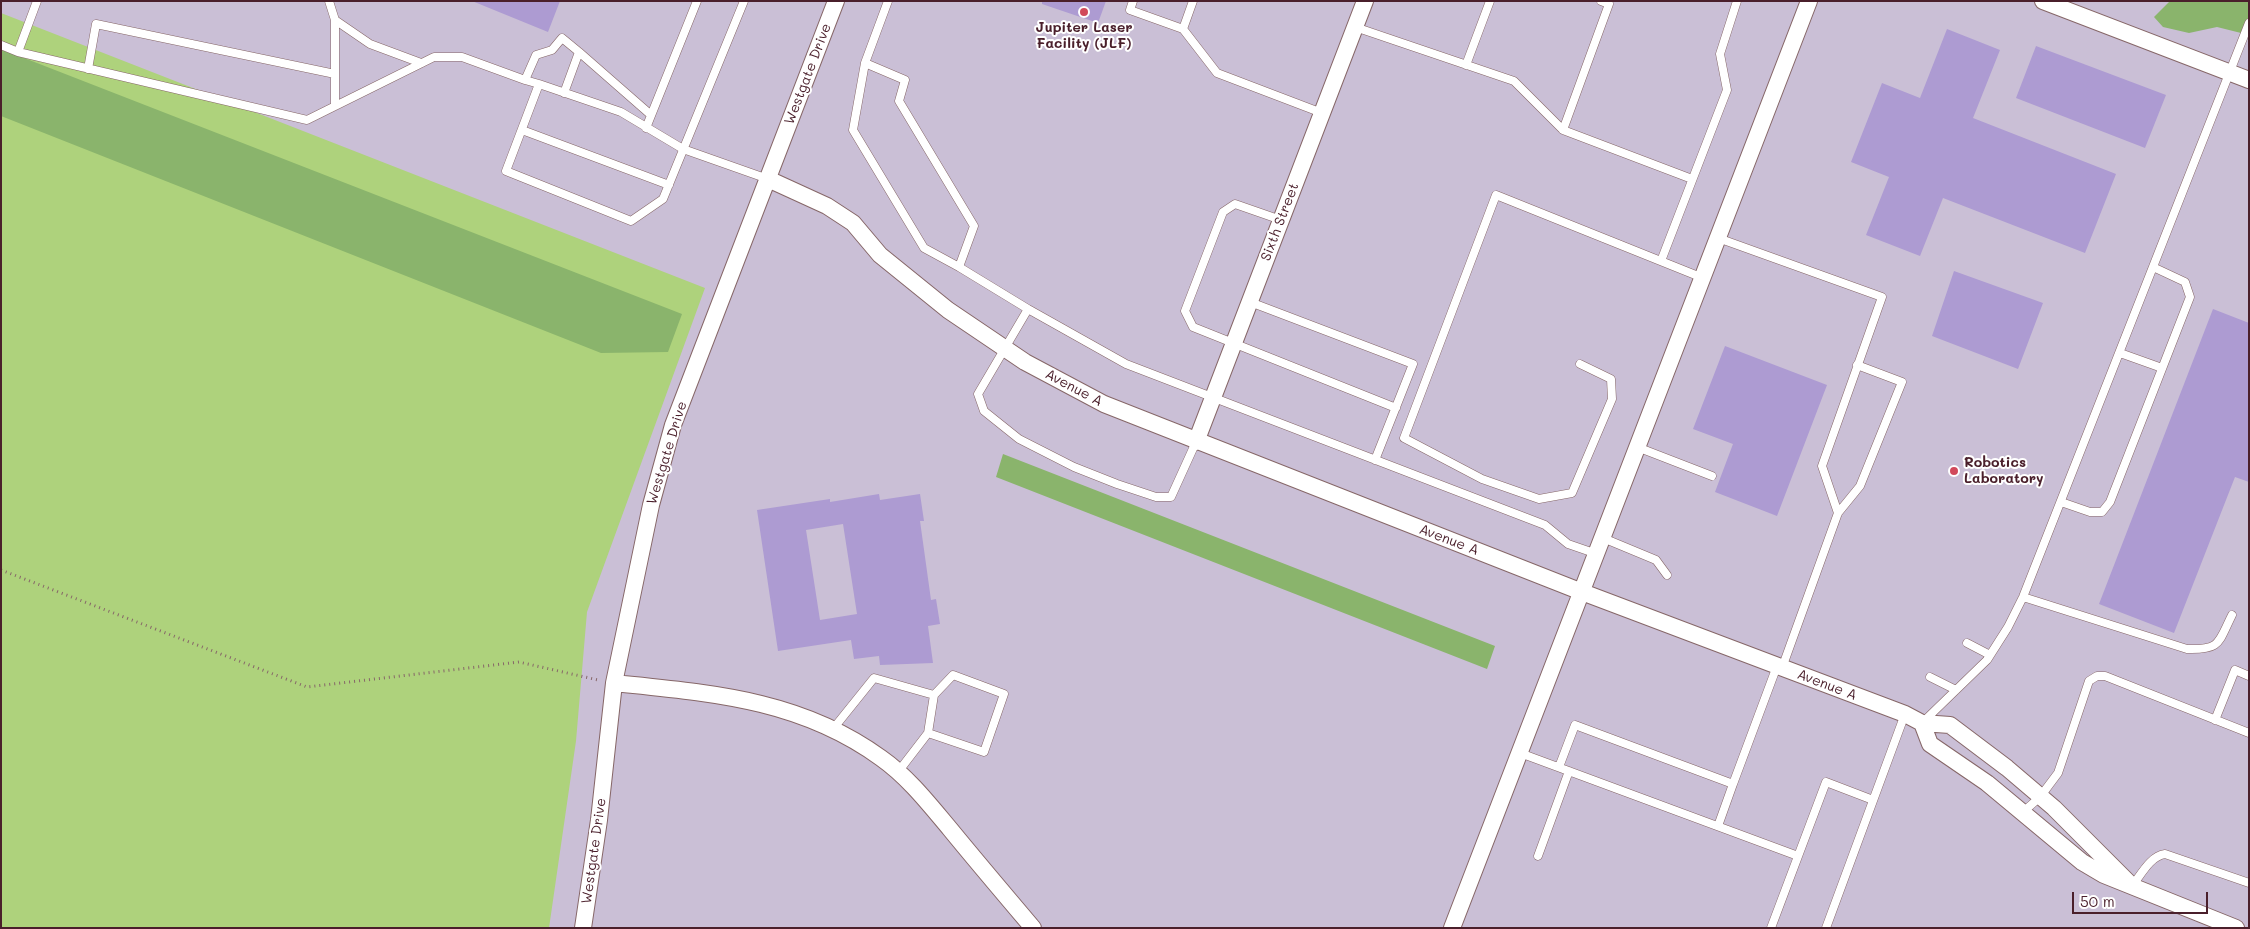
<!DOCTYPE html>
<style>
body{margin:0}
#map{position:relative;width:2250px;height:929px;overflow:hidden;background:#f4edd9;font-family:Mali,sans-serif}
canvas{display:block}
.frame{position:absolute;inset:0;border:2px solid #4a1f2b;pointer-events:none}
.scale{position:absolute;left:2072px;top:892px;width:136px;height:22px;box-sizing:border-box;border:2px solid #4a1f2b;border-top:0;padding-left:6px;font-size:15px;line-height:18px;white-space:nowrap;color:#4a1f2b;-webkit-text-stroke:4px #fff;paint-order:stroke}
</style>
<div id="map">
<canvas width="2250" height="929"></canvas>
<div class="frame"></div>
<div class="scale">50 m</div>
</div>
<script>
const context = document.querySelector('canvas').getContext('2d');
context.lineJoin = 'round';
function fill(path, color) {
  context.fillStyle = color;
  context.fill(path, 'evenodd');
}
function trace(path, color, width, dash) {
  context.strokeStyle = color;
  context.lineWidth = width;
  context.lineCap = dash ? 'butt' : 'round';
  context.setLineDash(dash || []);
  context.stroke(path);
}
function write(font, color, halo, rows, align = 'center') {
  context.font = font + ' Mali,sans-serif';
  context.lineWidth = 4;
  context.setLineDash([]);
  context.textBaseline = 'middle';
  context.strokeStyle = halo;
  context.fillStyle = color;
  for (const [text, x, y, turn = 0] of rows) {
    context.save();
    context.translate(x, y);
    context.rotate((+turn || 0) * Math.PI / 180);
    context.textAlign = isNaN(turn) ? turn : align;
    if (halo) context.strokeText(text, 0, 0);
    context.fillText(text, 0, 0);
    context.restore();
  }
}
const industrial = new Path2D(`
 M 1,1 L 2249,1 L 2249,928 L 1,928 Z`);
const green = new Path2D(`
 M 1,13 L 705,288 L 587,612 L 576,741 L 549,928 L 1,928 Z`);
const forest = new Path2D(`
 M 2170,1 L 2249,1 L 2249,35 L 2217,27 L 2189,33 L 2163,27 L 2154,17 Z
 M 1,49 L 682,314 L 668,352 L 601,353 L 1,116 Z
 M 1003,454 L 1495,646 L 1487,669 L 996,477 Z`);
const building = new Path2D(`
 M 472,1 L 560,1 L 548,32 Z
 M 1042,1 L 1106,1 L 1098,23 L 1042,4 Z
 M 1947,29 L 2000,50 L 1973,118 L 2116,174 L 2085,253 L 1943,198 L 1920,256 L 1866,235 L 1889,177 L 1851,162 L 1882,83 L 1920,98 Z
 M 2036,46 L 2166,95 L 2145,148 L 2016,98 Z
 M 1954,271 L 2043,303 L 2018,369 L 1932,336 Z
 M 2213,309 L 2249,323 L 2249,482 L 2235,477 L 2174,633 L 2099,604 Z
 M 1725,346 L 1827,385 L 1777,516 L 1715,492 L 1733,444 L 1693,429 Z
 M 879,494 L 880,500 L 920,494 L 924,521 L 920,521 L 931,600 L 936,599 L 940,624 L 928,626 L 933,663 L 880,665 L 879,656 L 854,659 L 851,640 L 778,651 L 757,510 L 830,499 L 830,502 ZM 843,524 L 857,614 L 820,620 L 806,530 Z`);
const path = new Path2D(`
 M 1,570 L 307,687 L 519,662 L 598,680`);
const lane = new Path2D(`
 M 37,1 L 18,52 L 307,120 L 434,57 L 462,57 L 525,80
 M 329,1 L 335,20
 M 744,1 L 663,199 L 631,221 L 506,171 L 539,84 L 621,112 L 683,149 L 768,179
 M 1133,1 L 1130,10 L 1183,29
 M 1193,1 L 1183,29 L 1217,73 L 1322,113
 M 1601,1 L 1609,4 L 1563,130 L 1692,179
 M 1355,27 L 1514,81 L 1563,130
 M 1,45 L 18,52
 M 865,63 L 888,1
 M 1466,65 L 1490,1
 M 88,69 L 96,24 L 335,74
 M 539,84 L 525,80 L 536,55 L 552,50 L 562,38 L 579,52
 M 564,93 L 579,52 L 651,115
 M 335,105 L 335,20 L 370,44 L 421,63
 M 646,128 L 697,1
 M 522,130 L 669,185
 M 1281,220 L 1235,204 L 1223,212 L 1185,311 L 1193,327 L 1396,408
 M 1718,238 L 1882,297 L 1822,466 L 1838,513
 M 1661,261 L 1727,90 L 1720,54 L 1737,1
 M 959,267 L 924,248 L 853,130 L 865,63 L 905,80 L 899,101 L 974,226 L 959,267 L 1028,309 L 978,394 L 984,411 L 1019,439 L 1074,467 L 1117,484 L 1156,497 L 1171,497 L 1196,442
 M 1250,302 L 1413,364 L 1375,460
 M 1028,309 L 1126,364 L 1545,525 L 1568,544 L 1597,554
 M 2120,353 L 2162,368
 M 1580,364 L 1611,379 L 1612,399 L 1572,493 L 1539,499 L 1482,479 L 1404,438 L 1496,195 L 1703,278
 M 1637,447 L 1712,476
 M 2061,502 L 2090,512 L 2102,512 L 2110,502 L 2190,297 L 2185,282 L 2153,267
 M 1603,538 L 1656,560 L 1667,575
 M 2023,597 L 2187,649 C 2221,650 2218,643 2232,615
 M 1967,643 L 1990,655
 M 1782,668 L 1838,513 L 1860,486 L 1902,382 L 1857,365
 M 1930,677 L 1956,690
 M 2215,720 L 2235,670 L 2249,676
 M 1923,722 L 1987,660 L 2008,627 L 2023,597 L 2249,23
 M 833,729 L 874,678 L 934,695
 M 1520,753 L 1798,856
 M 1559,767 L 1575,725 L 1733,784 L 1777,666
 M 898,772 L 928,733 L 934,695 L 953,675 L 1004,694 L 984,752 L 928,733
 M 2022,813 L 2040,797 L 2058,773 L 2089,681 L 2097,676 L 2105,676 L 2249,733
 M 1718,826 L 1733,784
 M 1538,856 L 1569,771
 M 2132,886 C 2141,875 2150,856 2165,854 L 2249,883
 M 1771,928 L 1826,782 L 1873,800
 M 1826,928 L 1905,714`);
const street = new Path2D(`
 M 2043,1 L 2249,80
 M 768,179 L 827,206 L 853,223 L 880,255 L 948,310 L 1025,362 L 1104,404 L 1582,592 L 1905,714 L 1922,723 L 1950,725 L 2007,768 L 2054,808 L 2132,886
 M 1196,442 L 1365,1
 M 614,683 C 710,693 800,699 881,758 C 908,777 929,804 950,829 C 977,862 1005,895 1033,928
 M 1922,723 L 1930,744 L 1987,783 L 2082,862 L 2104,875 L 2236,928
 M 583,928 L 599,820 L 614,683 L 651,505 L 673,425 L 836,1
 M 1452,928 L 1809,1`);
const markers = [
 [1084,12,5,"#d1495b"],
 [1954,471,5,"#d1495b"]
];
const poiNames = [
 ["Jupiter Laser",1084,28],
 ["Facility (JLF)",1084,44],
 ["Robotics",1964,463,"left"],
 ["Laboratory",1964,479,"left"]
];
const streetNames = [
 ["Westgate Drive",808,74,-69],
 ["Sixth Street",1280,222,-69],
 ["Avenue A",1074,388,28],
 ["Westgate Drive",667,453,-73],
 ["Avenue A",1449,540,21],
 ["Avenue A",1827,685,21],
 ["Westgate Drive",594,851,-82]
];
fill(industrial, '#cabfd6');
fill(green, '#aed27c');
fill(forest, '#8ab46c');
fill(building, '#ad9bd2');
trace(lane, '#866768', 9);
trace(street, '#866768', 18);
trace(path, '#866768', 3, [1, 4]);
trace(lane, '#fff', 8);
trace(street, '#fff', 16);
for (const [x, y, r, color] of markers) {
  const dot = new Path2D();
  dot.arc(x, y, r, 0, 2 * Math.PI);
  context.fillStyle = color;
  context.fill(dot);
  trace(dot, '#fff', 2);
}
write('bold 14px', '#4a1f2b', '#fff', poiNames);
write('14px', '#4a1f2b', '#fff', streetNames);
</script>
